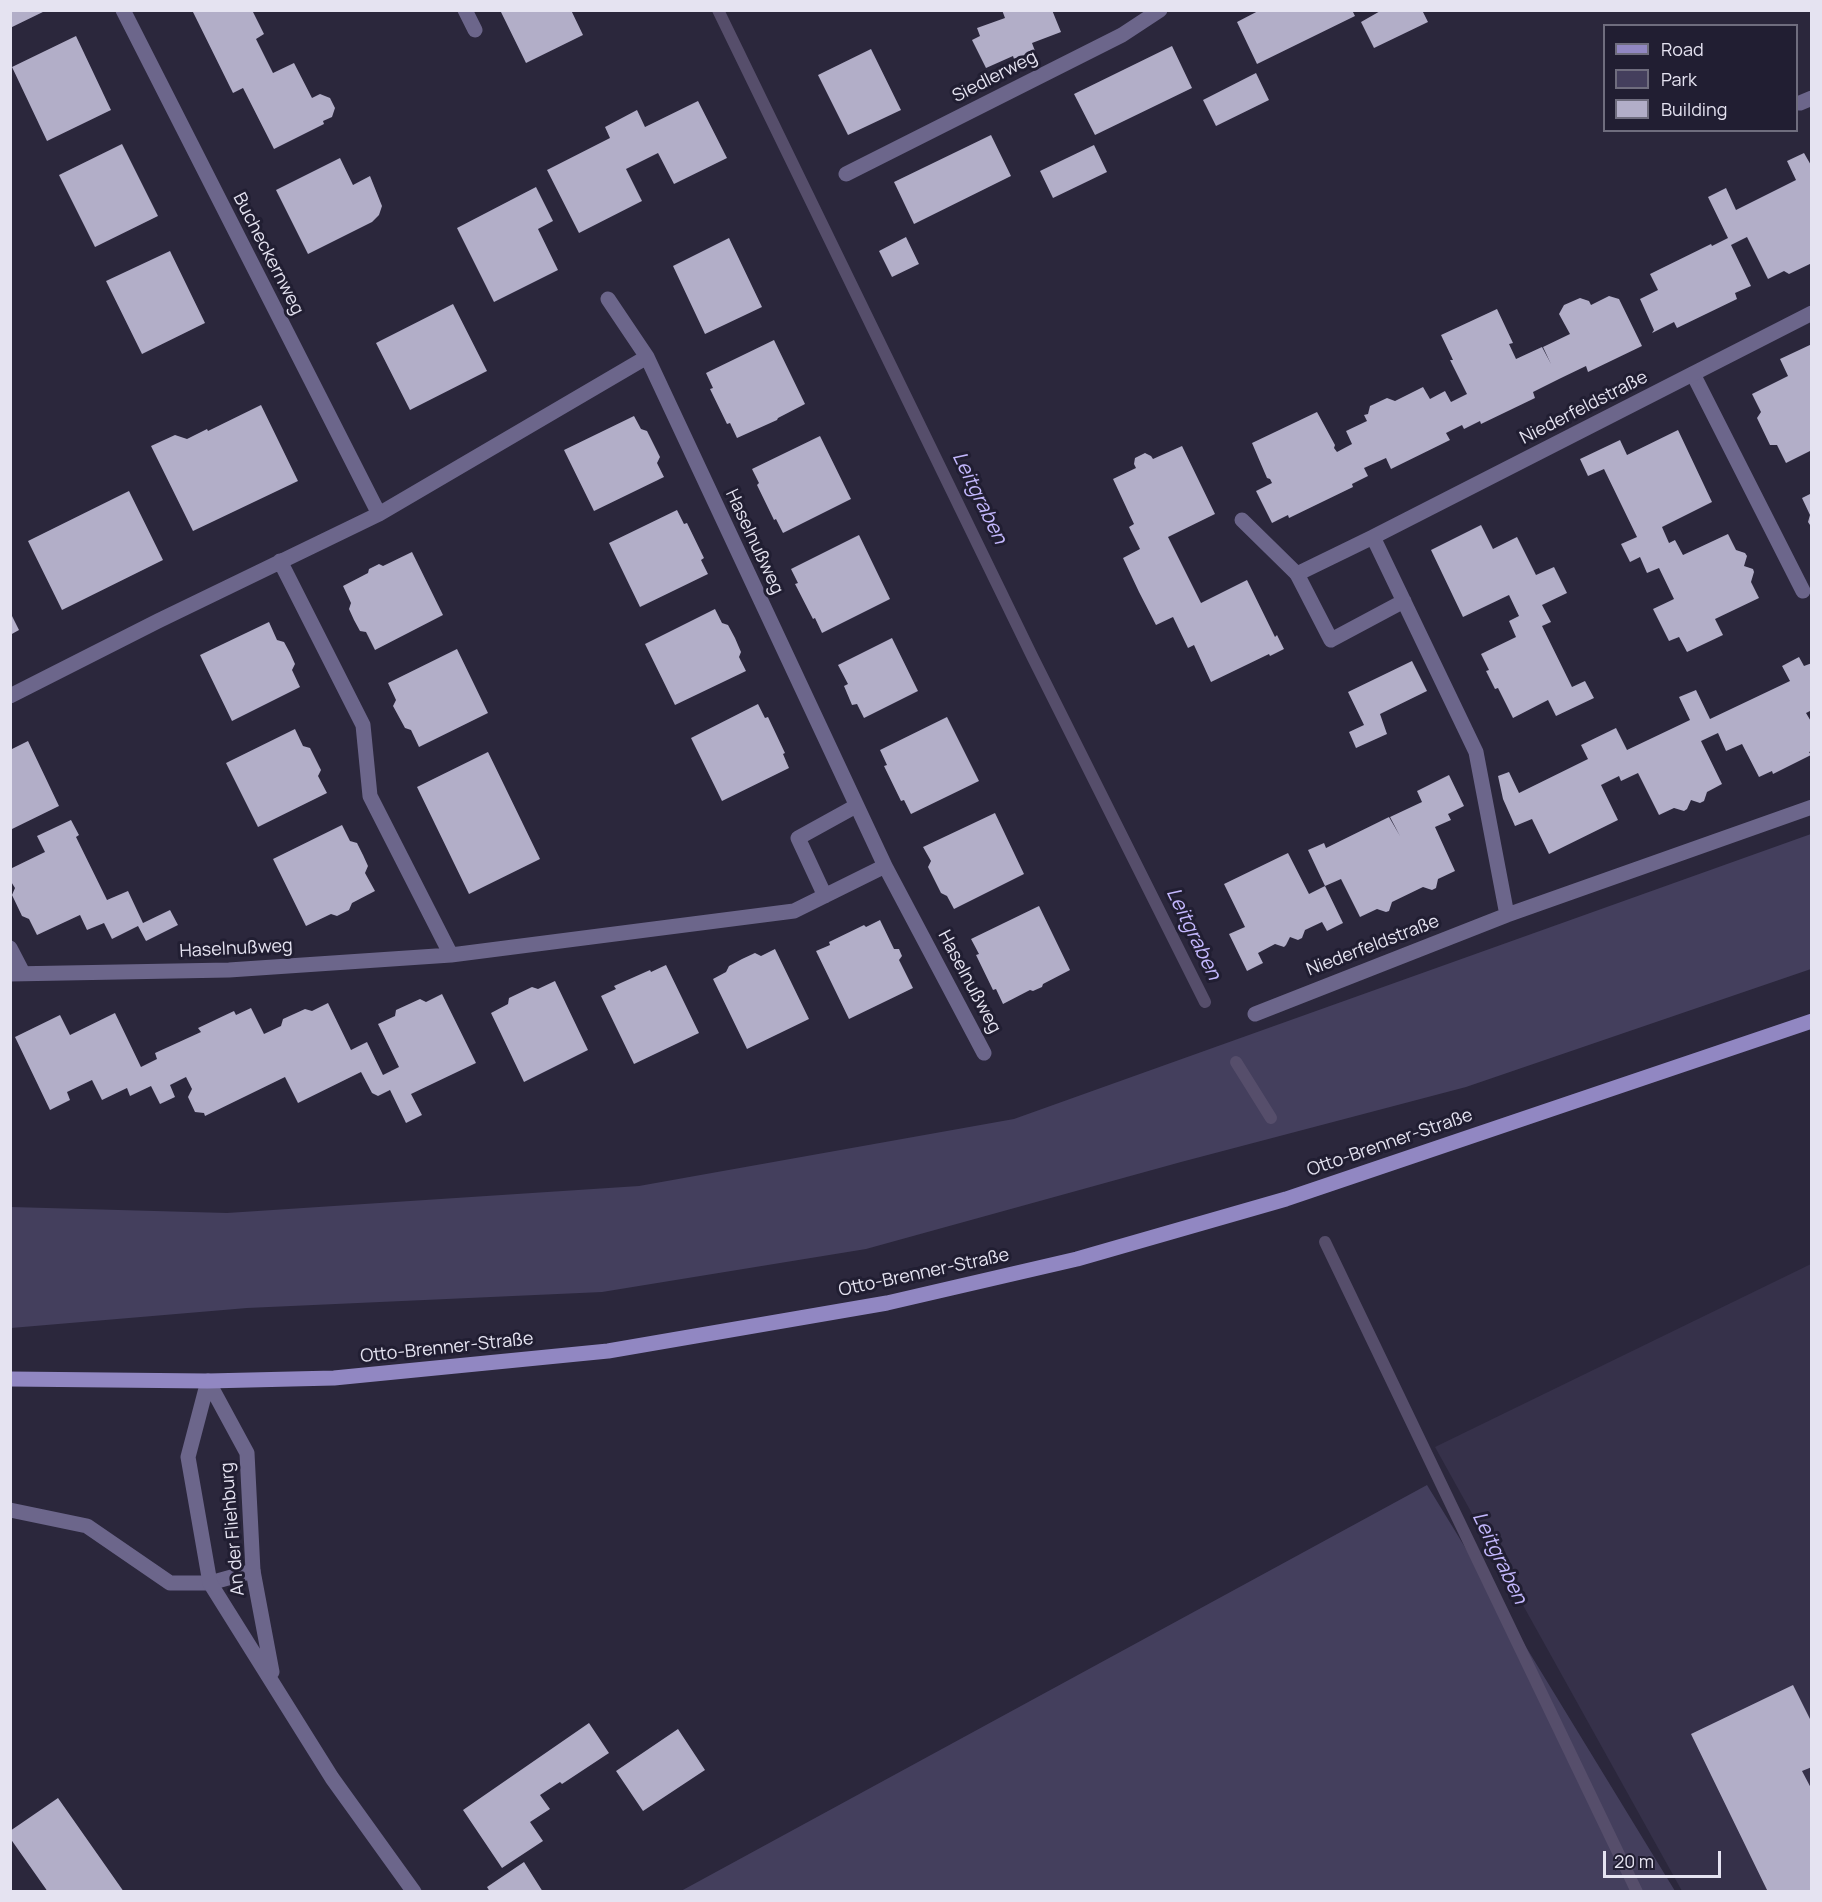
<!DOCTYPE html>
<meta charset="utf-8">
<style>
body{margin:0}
#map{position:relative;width:1822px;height:1902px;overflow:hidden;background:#2b273c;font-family:Manrope,sans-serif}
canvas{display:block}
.frame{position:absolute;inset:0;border:12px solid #e5e3f1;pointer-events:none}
.legend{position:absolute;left:1603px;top:24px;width:195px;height:108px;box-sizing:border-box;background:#211e32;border:2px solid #6f6d7e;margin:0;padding:8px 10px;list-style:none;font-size:18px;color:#e5e3f1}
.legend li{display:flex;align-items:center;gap:12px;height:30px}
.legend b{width:30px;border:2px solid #6f6d7e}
.scale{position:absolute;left:1603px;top:1851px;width:118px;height:27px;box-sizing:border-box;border:3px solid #e5e3f1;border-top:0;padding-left:8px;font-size:18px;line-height:21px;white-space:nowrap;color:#e5e3f1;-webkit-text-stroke:4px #211e32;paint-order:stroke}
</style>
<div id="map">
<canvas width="1822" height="1902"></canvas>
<div class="frame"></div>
<ul class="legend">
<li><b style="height:8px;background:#9187c2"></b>Road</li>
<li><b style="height:16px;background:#443f5d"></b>Park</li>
<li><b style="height:16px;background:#b2aec8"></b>Building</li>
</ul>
<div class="scale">20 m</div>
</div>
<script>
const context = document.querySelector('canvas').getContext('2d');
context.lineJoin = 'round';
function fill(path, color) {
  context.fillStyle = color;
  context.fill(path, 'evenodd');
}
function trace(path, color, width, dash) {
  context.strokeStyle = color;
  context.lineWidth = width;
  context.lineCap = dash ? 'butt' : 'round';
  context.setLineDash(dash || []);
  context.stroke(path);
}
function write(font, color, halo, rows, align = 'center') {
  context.font = font + ' Manrope,sans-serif';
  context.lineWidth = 6;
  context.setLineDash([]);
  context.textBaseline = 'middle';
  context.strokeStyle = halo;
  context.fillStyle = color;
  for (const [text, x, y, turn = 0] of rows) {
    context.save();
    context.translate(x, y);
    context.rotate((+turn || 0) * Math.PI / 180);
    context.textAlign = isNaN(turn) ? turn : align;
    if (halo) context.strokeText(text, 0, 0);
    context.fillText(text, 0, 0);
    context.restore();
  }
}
const built = new Path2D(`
 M 1811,1264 L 1811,1891 L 1682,1891 L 1435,1447 Z`);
const green = new Path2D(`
 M 1811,834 L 1811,969 L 1466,1087 L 1181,1162 L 866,1249 L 602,1292 L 247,1308 L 11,1328 L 11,1207 L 227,1213 L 639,1186 L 1014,1119 Z
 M 1427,1485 L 1675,1891 L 681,1891 Z`);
const stream = new Path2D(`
 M 718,10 L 1033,658 L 1205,1002
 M 1236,1062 L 1271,1118
 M 1325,1242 L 1637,1892`);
const building = new Path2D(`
 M 10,10 L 47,10 L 10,28 Z
 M 192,10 L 252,10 L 264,34 L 256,39 L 273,73 L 294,63 L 312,98 L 320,94 L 330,98 L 335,108 L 332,117 L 323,121 L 324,124 L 274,149 L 243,88 L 233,93 Z
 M 500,10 L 571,10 L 583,35 L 526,63 Z
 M 1002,10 L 1052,10 L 1061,32 L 1032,43 L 1035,51 L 1014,59 L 1013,56 L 986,68 L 972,40 L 980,36 L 977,28 L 1005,18 Z
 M 1260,10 L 1352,10 L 1355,16 L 1257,64 L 1237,22 Z
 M 1382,10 L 1422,10 L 1428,22 L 1374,48 L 1361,22 Z
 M 76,36 L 111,110 L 47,141 L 12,67 Z
 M 1172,46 L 1192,88 L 1095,135 L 1074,94 Z
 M 871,49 L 901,110 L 848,135 L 818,75 Z
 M 1256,73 L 1269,100 L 1216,126 L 1203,100 Z
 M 698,101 L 727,158 L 674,184 L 658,153 L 626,169 L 642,201 L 579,233 L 547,170 L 610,138 L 605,127 L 637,110 L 645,127 Z
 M 991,135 L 1011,176 L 914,224 L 894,182 Z
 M 122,144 L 158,216 L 95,247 L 59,175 Z
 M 1094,145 L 1107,172 L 1053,198 L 1040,171 Z
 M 1804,153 L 1812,167 L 1812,263 L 1789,274 L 1784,271 L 1768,279 L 1747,237 L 1731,245 L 1751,286 L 1735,293 L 1737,299 L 1677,328 L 1674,322 L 1652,333 L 1654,330 L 1640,299 L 1658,290 L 1650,274 L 1711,244 L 1712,246 L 1728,238 L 1708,197 L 1726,188 L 1736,210 L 1796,180 L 1787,161 Z
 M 340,158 L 353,185 L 370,176 L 382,206 L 379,215 L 372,222 L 308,254 L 276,190 Z
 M 536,187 L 553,221 L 538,229 L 558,270 L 494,302 L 457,228 Z
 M 906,237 L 919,264 L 892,277 L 879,251 Z
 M 729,238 L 762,307 L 705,334 L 673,266 Z
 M 170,251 L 205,323 L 142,354 L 106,281 Z
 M 1609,296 L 1619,299 L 1642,346 L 1588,372 L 1586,366 L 1559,379 L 1533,392 L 1535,398 L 1481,424 L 1480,421 L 1464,429 L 1462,425 L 1446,433 L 1450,440 L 1391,469 L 1386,458 L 1364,468 L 1368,476 L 1352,484 L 1353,487 L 1289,518 L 1288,515 L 1272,523 L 1256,491 L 1272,483 L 1270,479 L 1267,478 L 1252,443 L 1317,412 L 1335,445 L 1334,448 L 1337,452 L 1352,444 L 1346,431 L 1367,421 L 1364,415 L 1368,414 L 1370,406 L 1387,398 L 1395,401 L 1423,387 L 1430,399 L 1445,391 L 1451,402 L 1467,394 L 1450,360 L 1453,360 L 1441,335 L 1497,309 L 1513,343 L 1509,344 L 1516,359 L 1542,347 L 1551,364 L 1543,347 L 1570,334 L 1559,314 L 1564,305 L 1580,298 L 1589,301 L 1591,305 Z
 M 453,304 L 487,371 L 410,410 L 376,343 Z
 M 774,340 L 805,404 L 778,418 L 777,420 L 737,438 L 730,423 L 727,424 L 710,389 L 713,388 L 706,373 Z
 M 1812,344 L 1812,450 L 1786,463 L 1777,445 L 1770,445 L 1757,418 L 1761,412 L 1752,394 L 1788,376 L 1780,359 Z
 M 261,405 L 298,481 L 193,531 L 151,446 L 175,435 L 187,439 L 207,429 L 208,431 Z
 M 634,416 L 641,429 L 647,431 L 660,457 L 657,463 L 664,477 L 594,511 L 564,450 Z
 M 1678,430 L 1712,502 L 1662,527 L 1669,543 L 1675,540 L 1683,555 L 1728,534 L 1736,550 L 1745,553 L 1747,556 L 1744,566 L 1753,569 L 1754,572 L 1751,582 L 1759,598 L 1715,619 L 1723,635 L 1687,652 L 1679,637 L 1669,641 L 1653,609 L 1674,599 L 1659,568 L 1647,573 L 1640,557 L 1630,562 L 1621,544 L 1637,537 L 1604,469 L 1588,476 L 1580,459 L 1620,440 L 1627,455 Z
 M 820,436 L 851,499 L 783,533 L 776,519 L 774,520 L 757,485 L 759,483 L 752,469 Z
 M 1182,446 L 1215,514 L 1168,537 L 1201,603 L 1247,580 L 1275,637 L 1277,635 L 1284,649 L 1270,656 L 1269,654 L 1211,682 L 1194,645 L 1188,648 L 1173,617 L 1156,625 L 1139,592 L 1123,558 L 1140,549 L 1129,527 L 1134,524 L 1113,479 L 1136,468 L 1134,464 L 1135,458 L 1145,453 L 1151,456 L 1153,459 Z
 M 129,491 L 163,560 L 62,610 L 28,541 Z
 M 1812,493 L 1812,528 L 1808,522 L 1810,515 L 1802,498 Z
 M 677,510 L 684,524 L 687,523 L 704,558 L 701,560 L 708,574 L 640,607 L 609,543 Z
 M 1481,525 L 1493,549 L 1517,537 L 1536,575 L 1554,567 L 1567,593 L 1542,605 L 1551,622 L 1542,626 L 1572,687 L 1585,681 L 1594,698 L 1556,716 L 1548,700 L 1513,718 L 1498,688 L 1495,689 L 1486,671 L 1489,670 L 1481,654 L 1516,637 L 1509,621 L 1519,616 L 1509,595 L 1463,617 L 1431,550 Z
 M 859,535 L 890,599 L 822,633 L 815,618 L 813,619 L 795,584 L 798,583 L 791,569 Z
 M 412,552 L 443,615 L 375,650 L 366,632 L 360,631 L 354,620 L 349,609 L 351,603 L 343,586 L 368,573 L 369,569 L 379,564 L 383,566 Z
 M 715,609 L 722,623 L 728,625 L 735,638 L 741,652 L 739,657 L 746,671 L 675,705 L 645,644 Z
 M 10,612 L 19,630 L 10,635 Z
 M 269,622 L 277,640 L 284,642 L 290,653 L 295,664 L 292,670 L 300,687 L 232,721 L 200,655 Z
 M 892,638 L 918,691 L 864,718 L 857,704 L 852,705 L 844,686 L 848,684 L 838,665 Z
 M 457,649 L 488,713 L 419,747 L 411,730 L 405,728 L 393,706 L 396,700 L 388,683 Z
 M 1799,657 L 1804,666 L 1812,663 L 1812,710 L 1806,713 L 1812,723 L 1812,751 L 1809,752 L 1811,755 L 1773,774 L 1772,771 L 1759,777 L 1742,744 L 1726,751 L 1718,733 L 1701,741 L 1722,784 L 1707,792 L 1704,801 L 1700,803 L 1691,800 L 1687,809 L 1684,811 L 1674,808 L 1659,815 L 1638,773 L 1621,781 L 1619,776 L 1601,785 L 1618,820 L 1549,854 L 1532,819 L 1515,826 L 1503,799 L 1498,776 L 1509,772 L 1519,793 L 1588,759 L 1581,745 L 1616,728 L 1627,750 L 1690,720 L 1679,697 L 1696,690 L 1710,719 L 1790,681 L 1782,666 Z
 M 1412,661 L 1427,691 L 1380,714 L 1387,734 L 1356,748 L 1349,732 L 1364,725 L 1348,692 Z
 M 758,704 L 765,718 L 768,717 L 785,753 L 783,754 L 789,768 L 722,801 L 691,738 Z
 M 947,717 L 979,781 L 911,814 L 904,800 L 901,801 L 884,766 L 887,765 L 880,750 Z
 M 295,729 L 303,746 L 310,748 L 321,770 L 318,776 L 327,793 L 258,827 L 226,763 Z
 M 28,741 L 59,806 L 10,830 L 10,750 Z
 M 488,752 L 540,859 L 469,894 L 417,787 Z
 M 1449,775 L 1464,806 L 1448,814 L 1451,820 L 1435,827 L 1455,871 L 1438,879 L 1436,888 L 1432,890 L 1423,887 L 1392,902 L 1389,911 L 1386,912 L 1377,909 L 1360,917 L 1341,879 L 1325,886 L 1308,850 L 1324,843 L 1326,848 L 1389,817 L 1400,836 L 1390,817 L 1422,802 L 1417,791 Z
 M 995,813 L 1024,874 L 954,909 L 947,896 L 941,893 L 928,867 L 931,861 L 923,847 Z
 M 71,820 L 79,835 L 76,837 L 107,900 L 128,891 L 143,923 L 170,910 L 178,925 L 146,941 L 138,926 L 112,939 L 104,923 L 87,930 L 80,915 L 37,935 L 29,919 L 22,916 L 12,895 L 15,888 L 10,880 L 10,869 L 45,852 L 37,836 Z
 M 342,825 L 350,841 L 357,843 L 363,855 L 368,866 L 365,873 L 375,891 L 352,903 L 349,910 L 337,916 L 331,914 L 306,926 L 273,859 Z
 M 1288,853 L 1309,894 L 1325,886 L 1343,923 L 1327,931 L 1322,922 L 1305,930 L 1302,938 L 1298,940 L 1290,937 L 1286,945 L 1284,947 L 1275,944 L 1258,953 L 1263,963 L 1247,971 L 1229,934 L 1245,927 L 1224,884 Z
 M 1039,906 L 1070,970 L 1043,984 L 1042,987 L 1033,991 L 1030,990 L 1003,1004 L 996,989 L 993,990 L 976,955 L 979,954 L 971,939 Z
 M 880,920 L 894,949 L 899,949 L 902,956 L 899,960 L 913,988 L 849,1019 L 816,951 L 830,945 L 829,942 L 864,925 L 866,927 Z
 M 775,949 L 809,1019 L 747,1049 L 713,979 L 726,972 L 729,966 L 742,959 L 755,953 L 761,956 Z
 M 666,965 L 699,1033 L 634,1064 L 601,996 L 616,989 L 614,986 L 650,970 L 651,972 Z
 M 555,981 L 588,1050 L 524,1082 L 491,1013 L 508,1004 L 509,998 L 532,987 L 538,989 Z
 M 442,994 L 476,1063 L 411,1094 L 422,1115 L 406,1123 L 390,1090 L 378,1096 L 372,1093 L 361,1072 L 298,1103 L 285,1077 L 205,1116 L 204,1113 L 195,1112 L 188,1097 L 192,1089 L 186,1077 L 170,1085 L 175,1097 L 160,1104 L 151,1086 L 130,1096 L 127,1088 L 102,1100 L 92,1080 L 67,1092 L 70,1100 L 50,1110 L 15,1037 L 60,1015 L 70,1035 L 115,1013 L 141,1067 L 157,1059 L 155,1053 L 201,1032 L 198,1028 L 234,1011 L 236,1015 L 251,1008 L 264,1034 L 281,1026 L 283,1019 L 305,1009 L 312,1011 L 328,1003 L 351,1050 L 367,1042 L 383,1075 L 399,1067 L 378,1024 L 395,1016 L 396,1010 L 420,999 L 426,1002 Z
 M 1793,1685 L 1812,1723 L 1812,1767 L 1802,1771 L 1812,1790 L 1812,1892 L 1768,1892 L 1691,1734 Z
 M 589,1723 L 609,1753 L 562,1784 L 560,1782 L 540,1795 L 550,1809 L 530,1822 L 543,1841 L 502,1868 L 463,1810 Z
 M 678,1729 L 705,1770 L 643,1811 L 616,1771 Z
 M 58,1798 L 124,1892 L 48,1892 L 10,1838 L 10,1831 Z
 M 524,1862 L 543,1892 L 490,1892 L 487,1887 Z`);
const service = new Path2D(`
 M 465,10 L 475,30
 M 1800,103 L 1812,98
 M 1693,374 L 1803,591
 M 1242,520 L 1297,574
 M 10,1510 L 87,1526 L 170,1583 L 210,1583 L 253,1571`);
const minor = new Path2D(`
 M 123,10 L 379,514
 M 846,174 L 1122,35 L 1160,10
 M 1373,537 L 1297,574 L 1331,640 L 1404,601
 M 280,561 L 363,725 L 370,796 L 451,955
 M 10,696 L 158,621 L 379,514 L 647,357
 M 885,866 L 984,1053
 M 825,896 L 798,838 L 856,806
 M 1507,915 L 1476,752 L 1373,537 L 1812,313
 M 10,948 L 23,973
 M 10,974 L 229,970 L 451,955 L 794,911 L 885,866 L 647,357 L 608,299
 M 1255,1014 L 1507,915 L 1812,807
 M 208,1381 L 188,1457 L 210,1583 L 332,1778 L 414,1892
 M 208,1381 L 247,1453 L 253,1571 L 272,1672`);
const secondary = new Path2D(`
 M 10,1379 L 208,1381 L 334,1378 L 608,1351 L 887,1303 L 1077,1259 L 1286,1199 L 1812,1021`);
const streetNames = [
 ["Siedlerweg",995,77,-27],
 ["Bucheckernweg",268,254,63],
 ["Niederfeldstraße",1584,408,-27],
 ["Haselnußweg",754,542,65],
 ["Niederfeldstraße",1373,946,-21],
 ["Haselnußweg",236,949,-3],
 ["Haselnußweg",969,982,62],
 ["Otto-Brenner-Straße",1390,1143,-19],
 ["Otto-Brenner-Straße",924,1273,-12],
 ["Otto-Brenner-Straße",447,1348,-6],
 ["An der Fliehburg",233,1529,-95]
];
const waterNames = [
 ["Leitgraben",979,498,64],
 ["Leitgraben",1193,934,64],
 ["Leitgraben",1499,1558,64]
];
fill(built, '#36314a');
fill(green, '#443f5d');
trace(stream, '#564e6b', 12);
fill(building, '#b2aec8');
trace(service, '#6c668b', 15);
trace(minor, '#6c668b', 15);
trace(secondary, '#9187c2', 15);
write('18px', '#e5e3f1', '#211e32', streetNames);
write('italic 20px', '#c4b8fe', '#211e32', waterNames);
</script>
